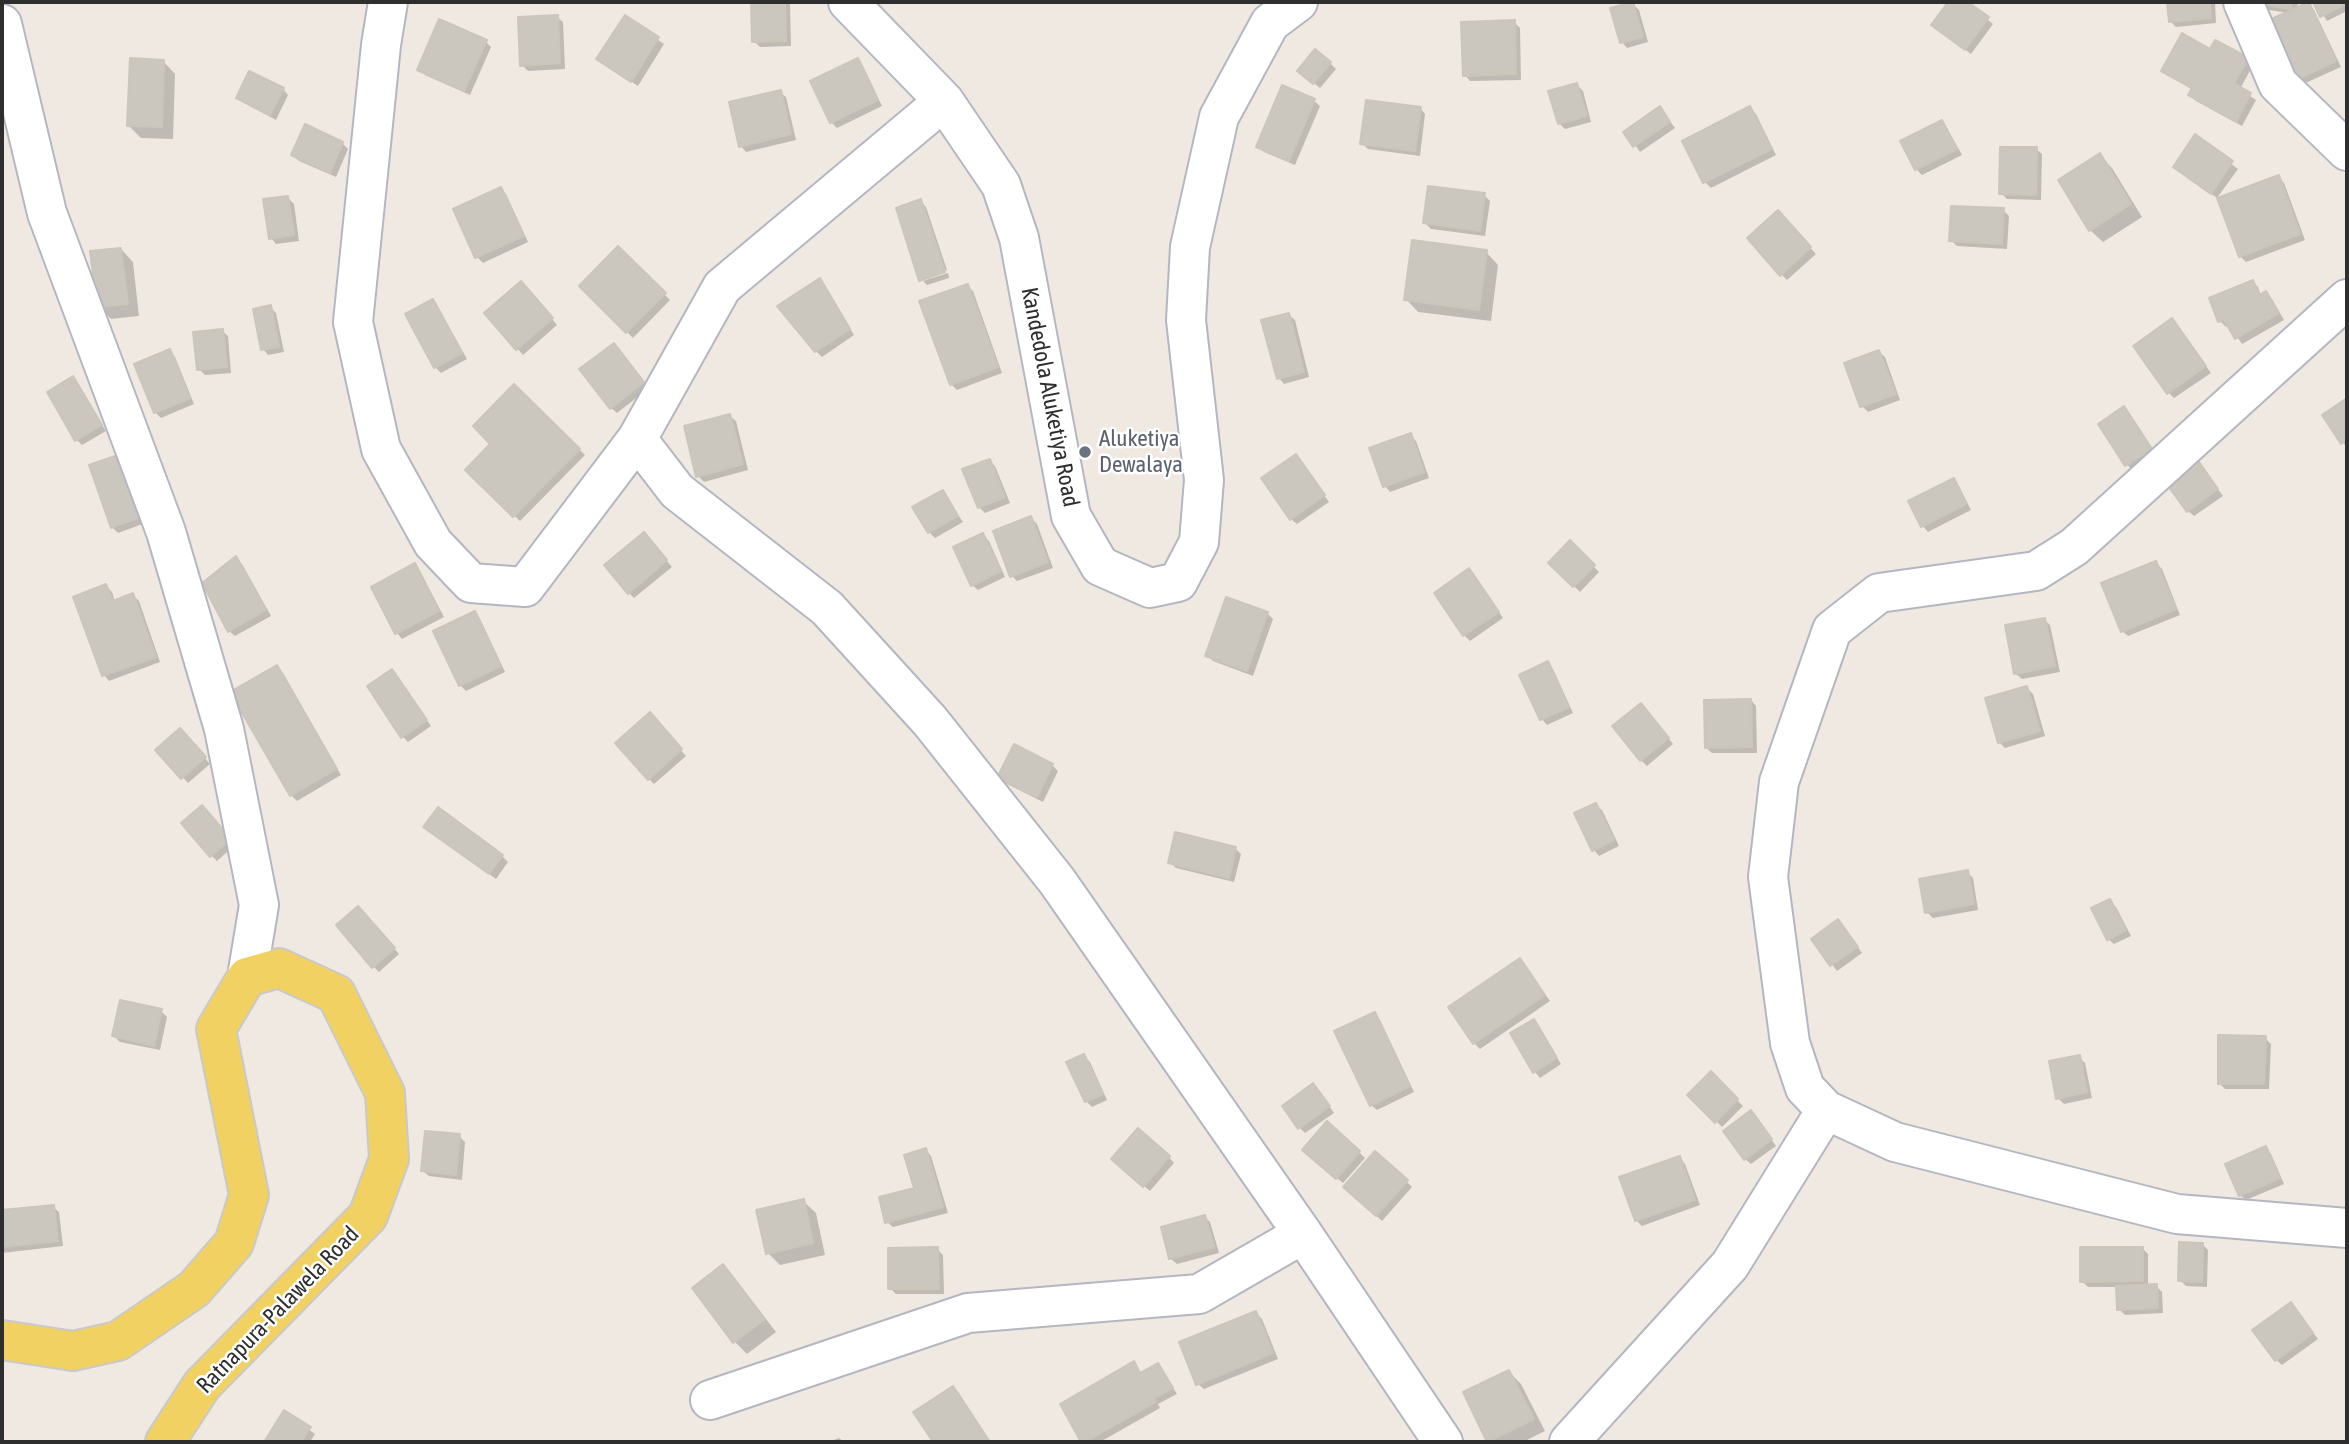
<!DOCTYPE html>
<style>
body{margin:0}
#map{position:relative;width:2349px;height:1444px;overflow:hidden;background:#efe9e1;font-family:"Asap Condensed",sans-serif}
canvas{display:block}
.frame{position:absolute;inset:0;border:4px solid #2e2e2e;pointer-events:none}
</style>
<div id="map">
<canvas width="2349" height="1444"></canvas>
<div class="frame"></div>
</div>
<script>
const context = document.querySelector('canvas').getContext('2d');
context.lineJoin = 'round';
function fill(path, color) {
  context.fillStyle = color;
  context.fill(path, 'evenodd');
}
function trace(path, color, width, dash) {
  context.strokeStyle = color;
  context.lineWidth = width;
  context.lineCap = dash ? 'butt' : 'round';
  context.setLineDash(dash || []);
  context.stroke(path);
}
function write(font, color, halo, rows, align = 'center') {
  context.font = font + ' "Asap Condensed",sans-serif';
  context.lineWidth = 5;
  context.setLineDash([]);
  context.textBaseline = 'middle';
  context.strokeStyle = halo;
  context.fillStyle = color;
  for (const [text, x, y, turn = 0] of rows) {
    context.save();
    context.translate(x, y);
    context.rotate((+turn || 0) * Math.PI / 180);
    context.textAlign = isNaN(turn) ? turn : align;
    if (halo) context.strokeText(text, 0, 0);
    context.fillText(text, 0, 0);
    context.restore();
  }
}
const shadow = new Path2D(`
 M 753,2 L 790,2 L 791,46 L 760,47 L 754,41 Z
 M 1950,2 L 1965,2 L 1993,24 L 1971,54 L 1933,25 Z
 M 2169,2 L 2215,2 L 2216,23 L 2176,27 L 2170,21 Z
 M 2250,2 L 2298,2 L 2297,10 L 2308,4 L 2314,10 L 2341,67 L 2301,85 L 2295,80 L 2289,13 L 2255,8 Z
 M 2315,2 L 2347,2 L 2347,11 L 2327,21 Z
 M 1633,4 L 1639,10 L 1648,42 L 1627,48 L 1622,42 Z
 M 557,17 L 563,22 L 565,69 L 528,71 L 522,65 Z
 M 625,17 L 664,44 L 638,86 L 598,59 Z
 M 1514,22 L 1520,28 L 1521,80 L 1470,81 L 1465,75 Z
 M 486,42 L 491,47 L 470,95 L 425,75 L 419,69 Z
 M 2210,52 L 2248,59 L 2253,65 L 2240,89 L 2256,100 L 2242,126 L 2196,101 L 2190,95 L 2193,90 L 2163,71 Z
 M 858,60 L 863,66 L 882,106 L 837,128 L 831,122 Z
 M 163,61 L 175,74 L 173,139 L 141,138 L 129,126 Z
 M 1330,63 L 1336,69 L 1320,88 L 1305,76 Z
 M 1577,85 L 1583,91 L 1591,122 L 1565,129 L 1559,123 Z
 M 1283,88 L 1314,101 L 1320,106 L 1295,165 L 1264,152 L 1258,147 Z
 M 283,89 L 288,95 L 276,120 L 244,103 L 238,98 Z
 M 780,92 L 786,97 L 796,140 L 746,152 L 741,146 Z
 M 1420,108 L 1425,114 L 1420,156 L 1368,149 L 1362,143 Z
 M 1660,108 L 1675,128 L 1640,152 L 1626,132 Z
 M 1750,108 L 1756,114 L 1776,155 L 1711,188 L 1705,182 L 1684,142 Z
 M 1942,122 L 1947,128 L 1962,155 L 1922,175 L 1916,169 Z
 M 2196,137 L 2238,169 L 2217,198 L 2181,172 Z
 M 342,143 L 348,149 L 336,177 L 299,161 L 293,155 Z
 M 2036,149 L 2042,154 L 2041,200 L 2007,199 L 2001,193 Z
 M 2100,156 L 2112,168 L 2142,217 L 2103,242 L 2090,230 Z
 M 2278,177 L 2284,183 L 2305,240 L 2246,262 L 2240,256 Z
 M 501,189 L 506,194 L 528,242 L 483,263 L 477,257 Z
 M 1484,195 L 1490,201 L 1485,236 L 1431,229 L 1425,223 Z
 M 288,198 L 294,204 L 299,241 L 276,244 L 271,238 Z
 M 920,201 L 926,207 L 947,270 L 922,278 L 922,281 Z
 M 2003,210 L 2009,216 L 2007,249 L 1957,246 L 1951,240 Z
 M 1783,218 L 1816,254 L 1787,280 L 1781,274 Z
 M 618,248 L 670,300 L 633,338 L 581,286 Z
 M 121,249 L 133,262 L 139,316 L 111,319 L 98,306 Z
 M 1486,252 L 1498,265 L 1491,321 L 1418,312 L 1406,299 Z
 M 948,273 L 949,278 L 927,285 L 923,281 Z
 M 820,280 L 825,286 L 854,335 L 822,357 L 816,351 Z
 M 2253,282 L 2258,287 L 2261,296 L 2266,293 L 2272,299 L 2284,320 L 2242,344 L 2229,325 L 2226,327 L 2220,321 Z
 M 967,286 L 973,291 L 1002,373 L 957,390 L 951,384 Z
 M 527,289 L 557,325 L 523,355 L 487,313 Z
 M 433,301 L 438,307 L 467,359 L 441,373 L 435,367 Z
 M 270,307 L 276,313 L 284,352 L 268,355 L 263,349 Z
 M 1289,315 L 1295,320 L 1309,377 L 1284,384 L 1279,378 Z
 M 2172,320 L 2211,373 L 2174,398 L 2169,393 Z
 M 222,331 L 228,336 L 231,373 L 205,375 L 199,369 Z
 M 169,351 L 175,357 L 194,404 L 161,418 L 155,412 Z
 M 620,351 L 649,388 L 617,413 L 611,408 Z
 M 1879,352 L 1885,357 L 1900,400 L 1868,412 L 1862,406 L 1846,364 Z
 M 72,379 L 106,431 L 82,445 L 77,440 Z
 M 514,386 L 585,455 L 520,521 L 467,470 L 493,444 Z
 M 2347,400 L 2347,448 L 2324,415 Z
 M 2124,408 L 2156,455 L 2132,471 L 2100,424 Z
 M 730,416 L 736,421 L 748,470 L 704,482 L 698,476 Z
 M 1410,435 L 1416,441 L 1429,478 L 1390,492 L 1385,486 Z
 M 1296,456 L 1329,502 L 1297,524 L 1291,519 Z
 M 2197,460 L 2223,496 L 2194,516 L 2188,511 Z
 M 126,461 L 148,522 L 118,533 L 112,527 Z
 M 989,461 L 995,466 L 1010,503 L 985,513 L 979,507 L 965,470 Z
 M 1953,480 L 1959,486 L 1971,510 L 1928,532 L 1923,526 Z
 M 942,492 L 963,522 L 935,538 L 929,532 Z
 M 1031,518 L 1037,524 L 1053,568 L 1017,581 L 1012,576 Z
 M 983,535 L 989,541 L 1005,577 L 978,590 L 972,585 Z
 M 650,540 L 672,567 L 634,598 L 629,593 Z
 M 1570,543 L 1599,572 L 1580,592 L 1550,563 Z
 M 236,559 L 242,564 L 271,616 L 235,636 L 229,631 Z
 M 2156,563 L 2162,569 L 2180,615 L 2128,636 L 2122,631 Z
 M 414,565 L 420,571 L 444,617 L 402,639 L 397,633 Z
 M 1474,576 L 1503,618 L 1470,641 L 1464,635 Z
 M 106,586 L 112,592 L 115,602 L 133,595 L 139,601 L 160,662 L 109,681 L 104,675 Z
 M 475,613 L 480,619 L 505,672 L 466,691 L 460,685 Z
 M 1267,613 L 1273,619 L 1253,676 L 1213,661 L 1207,656 Z
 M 2045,620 L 2050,625 L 2060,672 L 2022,679 L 2016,674 Z
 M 1547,663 L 1553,669 L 1573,713 L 1547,725 L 1542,719 Z
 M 277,667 L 283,673 L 341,775 L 297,801 L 291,795 Z
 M 392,671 L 431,726 L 408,742 L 403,737 Z
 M 2027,688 L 2033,694 L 2045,736 L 2005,748 L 1999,742 Z
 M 1751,700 L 1756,706 L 1757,753 L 1712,753 L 1706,748 Z
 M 1647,711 L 1673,744 L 1647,766 L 1641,760 Z
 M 655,720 L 686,756 L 654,784 L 649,779 Z
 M 185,736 L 210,764 L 188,783 L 158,750 Z
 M 1052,765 L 1058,771 L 1043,802 L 1005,783 L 999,777 Z
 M 1596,805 L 1602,810 L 1619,846 L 1599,856 L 1594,850 Z
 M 208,813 L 235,845 L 217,861 L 212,856 Z
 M 431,832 L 502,856 L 508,862 L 496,879 Z
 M 1235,848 L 1241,854 L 1234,882 L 1176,868 L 1170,862 Z
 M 1967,872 L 1973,878 L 1978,910 L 1933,918 L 1927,912 Z
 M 2110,901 L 2116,907 L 2131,936 L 2114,944 L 2108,939 Z
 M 364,914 L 399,954 L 379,972 L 373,966 Z
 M 1844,927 L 1862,953 L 1837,971 L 1813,939 Z
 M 1520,960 L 1550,1001 L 1480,1049 L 1474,1043 Z
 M 161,1011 L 167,1017 L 160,1050 L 120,1042 L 114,1036 Z
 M 1374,1014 L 1380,1020 L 1414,1092 L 1377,1110 L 1371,1105 Z
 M 1534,1021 L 1561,1064 L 1540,1078 L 1535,1072 Z
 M 2265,1038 L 2271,1044 L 2269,1089 L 2225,1089 L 2219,1083 Z
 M 1084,1056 L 1090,1062 L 1107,1100 L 1092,1107 L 1086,1101 Z
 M 2079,1057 L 2085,1063 L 2092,1098 L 2064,1104 L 2058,1098 Z
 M 1711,1074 L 1743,1106 L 1722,1127 L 1690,1095 Z
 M 1319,1091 L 1334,1113 L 1305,1133 L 1300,1128 Z
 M 1756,1118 L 1776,1146 L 1751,1164 L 1745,1159 Z
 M 459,1136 L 465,1142 L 462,1180 L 429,1176 L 423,1171 Z
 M 2266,1148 L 2271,1154 L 2284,1184 L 2246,1200 L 2240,1195 Z
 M 926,1150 L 931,1156 L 948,1213 L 893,1227 L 887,1222 L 916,1189 Z
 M 1359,1152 L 1365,1158 L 1343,1183 L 1310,1155 Z
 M 1169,1157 L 1174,1163 L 1150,1191 L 1119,1165 Z
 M 1680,1158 L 1685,1164 L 1700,1205 L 1642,1226 L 1636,1220 Z
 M 1406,1181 L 1412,1187 L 1382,1221 L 1345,1187 Z
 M 803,1201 L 816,1213 L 825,1255 L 780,1265 L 768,1253 Z
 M 53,1207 L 59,1212 L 63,1246 L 2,1253 L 2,1212 Z
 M 1205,1217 L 1210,1222 L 1219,1253 L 1177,1264 L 1171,1259 L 1163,1228 Z
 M 2202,1244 L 2208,1250 L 2207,1287 L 2186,1286 L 2180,1280 Z
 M 2142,1248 L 2148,1254 L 2148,1286 L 2156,1286 L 2162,1292 L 2163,1313 L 2125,1315 L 2119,1309 L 2118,1287 L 2088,1287 L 2082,1281 Z
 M 937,1249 L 943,1255 L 944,1294 L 896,1294 L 890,1288 Z
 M 723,1266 L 735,1279 L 776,1332 L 747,1354 L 735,1342 L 694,1289 Z
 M 2291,1304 L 2318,1339 L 2282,1365 L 2276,1360 Z
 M 1256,1313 L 1262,1319 L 1278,1359 L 1204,1389 L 1198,1384 Z
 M 1133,1364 L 1142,1374 L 1158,1365 L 1177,1394 L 1158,1404 L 1160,1408 L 1100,1442 L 1083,1442 L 1062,1404 Z
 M 1509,1372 L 1521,1384 L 1545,1431 L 1523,1442 L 1490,1442 Z
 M 953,1388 L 959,1393 L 990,1442 L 935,1442 L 915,1413 Z
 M 284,1412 L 315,1434 L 310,1442 L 266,1442 Z
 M 839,1438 L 844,1442 L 829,1442 Z`);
const building = new Path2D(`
 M 751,2 L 785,2 L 786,41 L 752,42 Z
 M 1633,2 L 1643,37 L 1620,43 L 1610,8 Z
 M 1948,2 L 1968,2 L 1989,17 L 1965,50 L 1931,25 Z
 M 2167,2 L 2210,2 L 2211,18 L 2169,22 Z
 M 2248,2 L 2292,2 L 2291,9 Z
 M 2309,2 L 2336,61 L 2294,81 L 2267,21 Z
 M 2313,2 L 2347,2 L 2347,3 L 2320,17 Z
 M 558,15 L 560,63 L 520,66 L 518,17 Z
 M 625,15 L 659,37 L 631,82 L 596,59 Z
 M 439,19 L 487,40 L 464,91 L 417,70 Z
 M 1515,20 L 1516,74 L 1463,76 L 1461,22 Z
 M 2182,33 L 2210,49 L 2215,40 L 2249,58 L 2234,83 L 2251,93 L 2236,122 L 2188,95 L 2192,88 L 2161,71 Z
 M 1315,49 L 1331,62 L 1313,84 L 1297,71 Z
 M 130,58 L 164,60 L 162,127 L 127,126 Z
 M 858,58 L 878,100 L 830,123 L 810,81 Z
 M 249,71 L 284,88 L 270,115 L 236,98 Z
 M 1577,83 L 1587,116 L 1558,124 L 1548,91 Z
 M 1282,85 L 1315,99 L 1289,161 L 1256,147 Z
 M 781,90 L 791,134 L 739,147 L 729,102 Z
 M 1366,100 L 1421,107 L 1415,151 L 1360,144 Z
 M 1660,106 L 1670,122 L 1633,147 L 1623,132 Z
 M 1750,106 L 1772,149 L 1703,183 L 1682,141 Z
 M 1942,120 L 1957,149 L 1915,170 L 1900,141 Z
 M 305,124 L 343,142 L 330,173 L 291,155 Z
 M 2195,134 L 2233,161 L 2211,194 L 2173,167 Z
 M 2000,147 L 2037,147 L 2036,195 L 1999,194 Z
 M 2100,153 L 2131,204 L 2089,231 L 2058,180 Z
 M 2279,175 L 2300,234 L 2239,257 L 2217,198 Z
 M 1428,186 L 1485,193 L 1480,231 L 1423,223 Z
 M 501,187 L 524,236 L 475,258 L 453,209 Z
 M 288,196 L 294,235 L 269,239 L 263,199 Z
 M 921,199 L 945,272 L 919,281 L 896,208 Z
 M 1951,206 L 2004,208 L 2002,244 L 1949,241 Z
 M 1778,210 L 1811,247 L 1780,276 L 1747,238 Z
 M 1412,240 L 1487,250 L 1479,310 L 1404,300 Z
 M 618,246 L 666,293 L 626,333 L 579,286 Z
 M 121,248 L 128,304 L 97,307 L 90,251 Z
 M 820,278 L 850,329 L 815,352 L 777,306 Z
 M 2253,280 L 2259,295 L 2266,291 L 2279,313 L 2235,339 L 2224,320 L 2218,322 L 2209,298 Z
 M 521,281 L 553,318 L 516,350 L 484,313 Z
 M 968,284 L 998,367 L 950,385 L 919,301 Z
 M 433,299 L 462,353 L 434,368 L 405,314 Z
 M 271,305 L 279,347 L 261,350 L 253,309 Z
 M 1289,313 L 1304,372 L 1277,379 L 1261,320 Z
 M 2172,318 L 2206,366 L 2167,394 L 2133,346 Z
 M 223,329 L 227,367 L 197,370 L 193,332 Z
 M 614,343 L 644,382 L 610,409 L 579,369 Z
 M 170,349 L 190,398 L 154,413 L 134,364 Z
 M 1879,350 L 1896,394 L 1860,407 L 1844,363 Z
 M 73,376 L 102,425 L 75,441 L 47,392 Z
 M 514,384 L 580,449 L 513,517 L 465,470 L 490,444 L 473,426 Z
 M 2347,398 L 2347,440 L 2341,444 L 2322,415 Z
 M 2124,406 L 2152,449 L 2125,466 L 2098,424 Z
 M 730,414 L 743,464 L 696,477 L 684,426 Z
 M 1411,433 L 1424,472 L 1383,487 L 1369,448 Z
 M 2192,452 L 2218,489 L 2187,512 L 2160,475 Z
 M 121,454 L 143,516 L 111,528 L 89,465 Z
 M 1296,454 L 1325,495 L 1290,520 L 1261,478 Z
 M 990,459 L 1005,497 L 978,508 L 962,469 Z
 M 1954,478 L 1966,504 L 1921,527 L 1908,501 Z
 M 943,490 L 958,516 L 928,533 L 912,507 Z
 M 1031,516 L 1048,562 L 1010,577 L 993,531 Z
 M 644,532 L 667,560 L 628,594 L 604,565 Z
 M 983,533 L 1001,571 L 971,586 L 953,547 Z
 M 1570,540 L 1595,565 L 1573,587 L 1548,563 Z
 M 236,556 L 266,610 L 228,632 L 202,583 Z
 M 2156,561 L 2176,609 L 2121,632 L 2101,583 Z
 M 415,563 L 439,611 L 395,634 L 371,587 Z
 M 1469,568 L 1499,612 L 1463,636 L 1434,593 Z
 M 106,584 L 113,601 L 133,593 L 156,657 L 102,676 L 73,597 Z
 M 1226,597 L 1268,612 L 1247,671 L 1205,656 Z
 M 475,611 L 501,666 L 459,686 L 433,631 Z
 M 2045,618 L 2055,666 L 2014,674 L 2005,625 Z
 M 1548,661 L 1569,707 L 1540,720 L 1519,675 Z
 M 277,665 L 337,769 L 290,796 L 230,692 Z
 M 392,669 L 427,720 L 401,738 L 367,686 Z
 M 2027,686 L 2040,731 L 1998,743 L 1985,698 Z
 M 1751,699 L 1752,747 L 1705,748 L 1704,700 Z
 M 1641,703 L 1669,738 L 1640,761 L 1612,726 Z
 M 650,712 L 682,749 L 648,780 L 615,743 Z
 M 180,728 L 206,757 L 181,779 L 155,750 Z
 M 1014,744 L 1053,764 L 1037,797 L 997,778 Z
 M 1596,803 L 1614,840 L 1592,851 L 1574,813 Z
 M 202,805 L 231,839 L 210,857 L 181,823 Z
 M 438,807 L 503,855 L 489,874 L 423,827 Z
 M 1175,832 L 1236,847 L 1229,878 L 1168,863 Z
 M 1968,870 L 1974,904 L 1925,913 L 1919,879 Z
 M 2110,899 L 2126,930 L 2107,940 L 2091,908 Z
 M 358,906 L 395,948 L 372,968 L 336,925 Z
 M 1838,919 L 1858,947 L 1830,966 L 1811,939 Z
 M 1520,958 L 1545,995 L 1473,1044 L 1448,1007 Z
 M 120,1000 L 162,1009 L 154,1046 L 112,1036 Z
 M 1375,1012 L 1410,1086 L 1370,1106 L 1334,1031 Z
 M 1534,1019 L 1557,1058 L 1533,1073 L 1510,1033 Z
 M 2218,1035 L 2266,1036 L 2264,1084 L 2218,1084 Z
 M 1084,1054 L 1103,1094 L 1085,1102 L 1066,1062 Z
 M 2080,1055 L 2087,1092 L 2056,1099 L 2049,1061 Z
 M 1711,1071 L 1738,1099 L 1715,1123 L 1687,1095 Z
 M 1313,1083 L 1330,1106 L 1298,1129 L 1282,1106 Z
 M 1751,1110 L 1772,1139 L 1744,1160 L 1723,1131 Z
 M 1327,1121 L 1360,1151 L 1336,1179 L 1302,1150 Z
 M 1138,1128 L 1170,1156 L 1143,1187 L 1111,1159 Z
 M 425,1131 L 460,1134 L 456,1175 L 421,1171 Z
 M 2266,1146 L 2280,1178 L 2239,1196 L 2225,1164 Z
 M 926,1148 L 943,1207 L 885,1223 L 879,1197 L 914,1188 L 904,1155 Z
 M 1375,1151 L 1408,1180 L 1376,1216 L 1343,1187 Z
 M 1680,1156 L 1695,1200 L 1635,1221 L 1619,1177 Z
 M 804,1199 L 813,1243 L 766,1254 L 756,1210 Z
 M 54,1205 L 58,1241 L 2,1247 L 2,1210 Z
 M 1205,1215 L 1214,1247 L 1169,1259 L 1161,1227 Z
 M 2179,1242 L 2203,1243 L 2202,1282 L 2178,1281 Z
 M 938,1247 L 939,1289 L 888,1289 L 888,1248 Z
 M 2080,1247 L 2143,1247 L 2143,1281 L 2080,1282 Z
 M 723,1264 L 765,1319 L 733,1343 L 692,1288 Z
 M 2157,1284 L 2158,1308 L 2117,1310 L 2116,1286 Z
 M 2291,1302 L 2313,1333 L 2275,1361 L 2252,1330 Z
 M 1256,1311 L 1273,1353 L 1196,1385 L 1179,1342 Z
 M 1134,1361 L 1140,1373 L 1158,1363 L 1173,1388 L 1154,1398 L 1156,1402 L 1085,1442 L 1081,1442 L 1060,1404 Z
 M 1509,1370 L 1534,1419 L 1487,1442 L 1463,1392 Z
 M 953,1386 L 990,1442 L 933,1442 L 913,1412 Z
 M 284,1410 L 311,1427 L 301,1442 L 264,1442 Z`);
const minor = new Path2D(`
 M 388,2 L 381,45 L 353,322 L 381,449 L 433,543 L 471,583 L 525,587 L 637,439 L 722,287 L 944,101
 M 848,2 L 944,101 L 1001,185 L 1019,238 L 1071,516 L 1100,566 L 1150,588 L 1178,582 L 1199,542 L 1204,480 L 1186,320 L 1190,247 L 1219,117 L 1270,23 L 1298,2
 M 2243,2 L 2278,84 L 2347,151
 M 2,24 L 47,213 L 166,532 L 224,729 L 259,905 L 247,977
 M 2347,299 L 2074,547 L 2036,571 L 1879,593 L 1832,630 L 1779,782 L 1768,877 L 1790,1043 L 1805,1088 L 1826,1110 L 1895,1142 L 2177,1214 L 2347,1228
 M 637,439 L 677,491 L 827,608 L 930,721 L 1057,881 L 1303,1234 L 1443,1442
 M 710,1400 L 968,1313 L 1199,1294 L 1303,1234
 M 1569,1442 L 1730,1265 L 1826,1110`);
const major = new Path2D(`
 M 2,1340 L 73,1351 L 118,1341 L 194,1289 L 234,1243 L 249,1195 L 216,1029 L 247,977 L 279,968 L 336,994 L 385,1093 L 389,1159 L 368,1216 L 202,1385 L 165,1442`);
const markers = [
 [1085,452,7,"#6b7280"]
];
const streetNames = [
 ["Kandedola Aluketiya Road",1050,397,79],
 ["Ratnapura-Palawela Road",278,1310,-46]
];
const worshipNames = [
 ["Aluketiya",1099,439],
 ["Dewalaya",1099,465]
];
fill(shadow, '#0003');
fill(building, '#cbc7bf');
trace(building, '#cbc5ba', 2);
trace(minor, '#b4b7c1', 42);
trace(major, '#c9c9c9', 42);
trace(minor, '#fff', 38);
trace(major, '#f2d163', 38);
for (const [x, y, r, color] of markers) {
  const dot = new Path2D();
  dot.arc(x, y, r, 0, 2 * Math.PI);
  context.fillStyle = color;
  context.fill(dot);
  trace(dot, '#fff', 2.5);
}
write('23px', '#2e2e2e', '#fff', streetNames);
write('23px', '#5b616d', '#fff', worshipNames, 'left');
</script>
